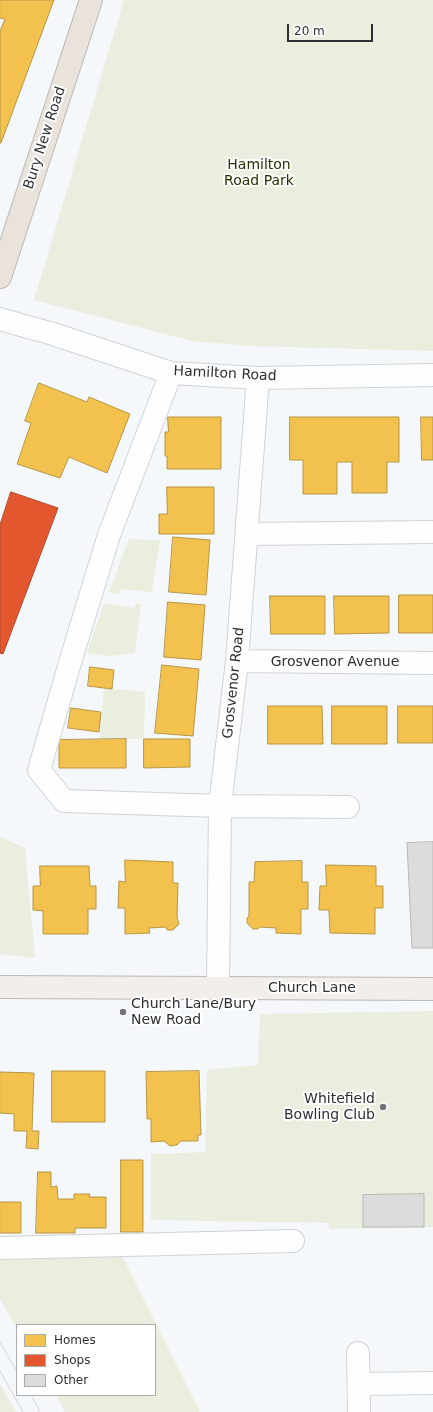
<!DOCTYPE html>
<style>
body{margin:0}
#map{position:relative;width:433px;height:1412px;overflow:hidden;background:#f5f8fa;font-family:"DejaVu Sans",sans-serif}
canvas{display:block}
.legend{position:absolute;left:16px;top:1324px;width:140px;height:72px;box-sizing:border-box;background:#fff;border:1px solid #abacad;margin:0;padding:5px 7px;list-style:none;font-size:12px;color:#2c3033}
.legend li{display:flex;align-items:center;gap:8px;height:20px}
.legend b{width:20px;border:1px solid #abacad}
.scale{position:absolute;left:287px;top:24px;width:86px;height:18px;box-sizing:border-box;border:2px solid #2c3033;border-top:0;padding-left:5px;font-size:12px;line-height:14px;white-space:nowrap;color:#2c3033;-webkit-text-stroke:3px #fff;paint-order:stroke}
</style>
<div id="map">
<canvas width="433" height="1412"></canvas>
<ul class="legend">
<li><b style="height:11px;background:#f2c14e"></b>Homes</li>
<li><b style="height:11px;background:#e4572e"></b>Shops</li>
<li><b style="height:11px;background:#dddcdc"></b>Other</li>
</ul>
<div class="scale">20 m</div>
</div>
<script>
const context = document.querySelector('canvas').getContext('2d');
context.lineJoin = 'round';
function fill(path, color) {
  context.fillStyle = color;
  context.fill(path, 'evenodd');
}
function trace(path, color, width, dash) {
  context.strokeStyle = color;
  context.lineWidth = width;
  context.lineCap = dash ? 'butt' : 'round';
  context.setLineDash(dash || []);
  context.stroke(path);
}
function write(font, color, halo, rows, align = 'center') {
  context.font = font + ' "DejaVu Sans",sans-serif';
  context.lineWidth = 4;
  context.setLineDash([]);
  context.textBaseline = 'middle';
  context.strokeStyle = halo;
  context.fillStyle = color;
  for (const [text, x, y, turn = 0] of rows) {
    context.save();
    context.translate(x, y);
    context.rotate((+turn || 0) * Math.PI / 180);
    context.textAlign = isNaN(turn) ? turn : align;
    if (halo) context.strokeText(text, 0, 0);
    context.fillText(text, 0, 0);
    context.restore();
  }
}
const green = new Path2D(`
 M 124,0 L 433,0 L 433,351 L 252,346 L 192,341 L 34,300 Z
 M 129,539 L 160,540 L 152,592 L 120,589 L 118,594 L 109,592 Z
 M 104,603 L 135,608 L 135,604 L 141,604 L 135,653 L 108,656 L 87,653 Z
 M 104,688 L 145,692 L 144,739 L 100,739 Z
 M 0,837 L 25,848 L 35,958 L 0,954 Z
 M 433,1011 L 433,1227 L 329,1229 L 329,1223 L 151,1220 L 151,1154 L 205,1152 L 207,1070 L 258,1065 L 260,1014 Z
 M 0,1247 L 120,1252 L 200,1412 L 65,1412 L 56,1395 L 155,1395 L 155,1325 L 17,1325 L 17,1328 L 0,1299 Z
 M 0,1384 L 16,1412 L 0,1412 Z`);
const homes = new Path2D(`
 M 0,0 L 54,0 L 1,143 L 0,143 L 0,31 L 5,19 L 0,18 Z
 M 39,383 L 87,402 L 89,397 L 130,414 L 107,473 L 69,457 L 60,478 L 17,464 L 31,423 L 25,421 Z
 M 168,417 L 221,417 L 221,469 L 167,469 L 167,456 L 165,456 L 165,432 L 168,432 Z
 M 290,417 L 399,417 L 399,462 L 387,462 L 387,493 L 352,493 L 352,462 L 337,462 L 337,494 L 303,494 L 303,460 L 290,460 Z
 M 421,417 L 433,417 L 433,460 L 422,460 Z
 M 167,487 L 214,487 L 214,534 L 159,534 L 159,514 L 167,514 Z
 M 173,537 L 210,540 L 206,595 L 169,592 Z
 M 399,595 L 433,595 L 433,633 L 399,633 Z
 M 270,596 L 325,596 L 325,634 L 271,634 Z
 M 334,596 L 389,596 L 389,633 L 335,634 Z
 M 168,602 L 205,605 L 201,660 L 164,657 Z
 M 162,665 L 199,669 L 193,736 L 155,733 Z
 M 90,667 L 114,670 L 112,689 L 88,686 Z
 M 268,706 L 322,706 L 323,744 L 268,744 Z
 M 332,706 L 387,706 L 387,744 L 332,744 Z
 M 398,706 L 433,706 L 433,743 L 398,743 Z
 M 71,708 L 101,712 L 99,732 L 68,728 Z
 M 126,739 L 126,768 L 59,768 L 59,740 Z
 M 144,739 L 190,739 L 190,767 L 144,768 Z
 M 125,860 L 173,862 L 173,883 L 178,883 L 177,917 L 179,924 L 173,930 L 167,930 L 166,927 L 149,928 L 150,933 L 125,934 L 125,908 L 118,908 L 119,881 L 125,882 Z
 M 302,861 L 302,882 L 308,882 L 308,909 L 301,909 L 301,934 L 276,933 L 276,928 L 260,927 L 258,929 L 253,929 L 247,923 L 247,918 L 249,916 L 249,882 L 254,882 L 255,862 Z
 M 326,865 L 376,866 L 376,886 L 383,886 L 383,908 L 375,908 L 375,934 L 330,933 L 329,910 L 319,910 L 320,886 L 326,886 Z
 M 40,866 L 89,866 L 90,886 L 96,886 L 96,909 L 88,909 L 88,934 L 43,934 L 43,911 L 33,910 L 33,886 L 40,886 Z
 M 52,1071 L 105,1071 L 105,1122 L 52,1122 Z
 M 199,1071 L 201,1135 L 198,1135 L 198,1141 L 181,1141 L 177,1145 L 170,1146 L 164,1141 L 151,1142 L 151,1119 L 147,1119 L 146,1072 Z
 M 0,1072 L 34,1073 L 32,1131 L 39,1131 L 38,1149 L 26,1148 L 27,1131 L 14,1131 L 14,1114 L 0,1113 Z
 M 121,1160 L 143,1160 L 143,1232 L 121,1232 Z
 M 38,1172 L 51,1172 L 51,1187 L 57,1186 L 58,1199 L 74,1199 L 74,1194 L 90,1194 L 89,1197 L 106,1197 L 106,1228 L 75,1228 L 75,1233 L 36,1233 Z
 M 0,1202 L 21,1202 L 21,1233 L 0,1233 Z`);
const shops = new Path2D(`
 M 11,492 L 58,508 L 3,654 L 0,653 L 0,525 Z`);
const building = new Path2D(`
 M 433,842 L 433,948 L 412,948 L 407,843 Z
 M 424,1194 L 424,1227 L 363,1227 L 363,1195 Z`);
const minor = new Path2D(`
 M 0,319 L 53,334 L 171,373 L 258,378 L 433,375
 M 171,373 L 109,535 L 72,656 L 39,770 L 64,801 L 220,806 L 348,807
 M 247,534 L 433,532
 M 237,661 L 433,663
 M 218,988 L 220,806 L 237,661 L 258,378
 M 0,1248 L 293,1241
 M 358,1353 L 359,1412
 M 359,1384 L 433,1383`);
const major = new Path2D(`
 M 0,987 L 433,989`);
const highway = new Path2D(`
 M 0,277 L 91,0`);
const tram = new Path2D(`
 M 0,1342 L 17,1372
 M 0,1371 L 23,1412
 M 31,1395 L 40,1412`);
const markers = [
 [123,1012,4,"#727679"],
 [383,1107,4,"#727679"]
];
const streetNames = [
 ["Bury New Road",45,138,-72],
 ["Hamilton Road",225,374,3],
 ["Grosvenor Avenue",335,662],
 ["Grosvenor Road",234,683,-84],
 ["Church Lane",312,988]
];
const parkNames = [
 ["Hamilton",259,165],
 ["Road Park",259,181]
];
const poiNames = [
 ["Church Lane/Bury",131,1004],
 ["New Road",131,1020],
 ["Whitefield",375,1099,"right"],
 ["Bowling Club",375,1115,"right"]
];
fill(green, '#e9eede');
fill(homes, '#f2c14e');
trace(homes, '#b79646', 1);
fill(shops, '#e4572e');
trace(shops, '#ad4b30', 1);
fill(building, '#dddcdc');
trace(building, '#b9b8b8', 1);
trace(minor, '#d0d3d5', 24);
trace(major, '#bdb8b2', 24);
trace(highway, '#bdb8b2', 24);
trace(minor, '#fefefe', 22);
trace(major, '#f2eeea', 22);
trace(highway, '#e9e3dc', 22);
trace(tram, '#d6d7d7', 1);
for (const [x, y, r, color] of markers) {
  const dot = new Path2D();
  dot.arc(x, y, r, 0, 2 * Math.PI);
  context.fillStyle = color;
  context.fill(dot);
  trace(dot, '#fff', 1.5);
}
write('14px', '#2c3033', '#fff', streetNames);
write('14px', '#292f01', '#fff', parkNames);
write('14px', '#2c3033', '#fff', poiNames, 'left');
</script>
